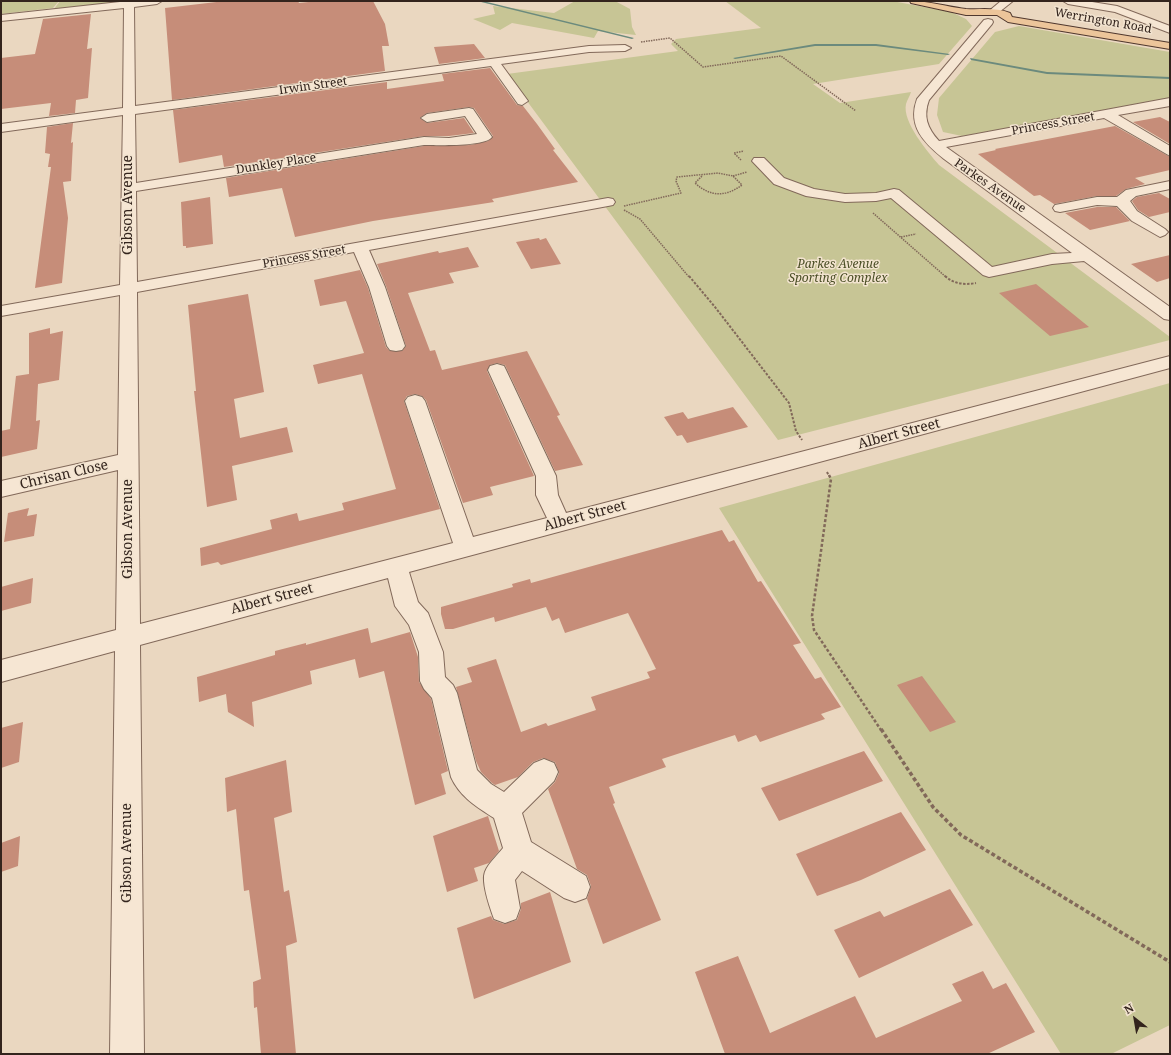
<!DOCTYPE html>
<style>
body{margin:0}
#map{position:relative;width:1171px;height:1055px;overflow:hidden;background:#ead7c0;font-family:"Noto Serif",serif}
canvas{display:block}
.frame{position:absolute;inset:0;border:2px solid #33241d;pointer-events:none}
.north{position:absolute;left:1115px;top:999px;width:40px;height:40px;-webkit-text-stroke:3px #f2e3cf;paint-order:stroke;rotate:329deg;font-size:11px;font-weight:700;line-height:16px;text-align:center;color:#33241d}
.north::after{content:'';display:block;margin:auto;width:14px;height:18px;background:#33241d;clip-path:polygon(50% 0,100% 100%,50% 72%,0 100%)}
</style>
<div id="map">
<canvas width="1171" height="1055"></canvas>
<div class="frame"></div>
<div class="north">N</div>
</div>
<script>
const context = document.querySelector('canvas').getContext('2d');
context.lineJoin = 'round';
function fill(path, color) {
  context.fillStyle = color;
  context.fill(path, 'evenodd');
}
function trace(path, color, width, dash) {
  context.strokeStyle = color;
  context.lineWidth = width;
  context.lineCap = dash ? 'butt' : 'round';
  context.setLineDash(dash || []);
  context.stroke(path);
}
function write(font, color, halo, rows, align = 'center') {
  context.font = font + ' "Noto Serif",serif';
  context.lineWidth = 3;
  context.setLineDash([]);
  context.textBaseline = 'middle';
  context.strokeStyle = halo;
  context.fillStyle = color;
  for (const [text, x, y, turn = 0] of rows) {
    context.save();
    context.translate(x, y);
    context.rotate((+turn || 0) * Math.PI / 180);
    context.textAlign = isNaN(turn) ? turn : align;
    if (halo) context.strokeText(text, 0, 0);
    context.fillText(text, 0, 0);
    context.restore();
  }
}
const green = new Path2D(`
 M 1,1 L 59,1 L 53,8 L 1,14 Z
 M 60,1 L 130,1 L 54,9 Z
 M 575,1 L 615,1 L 630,9 L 632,27 L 636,35 L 598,31 L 594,38 L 512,23 L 500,30 L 473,19 L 495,14 L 493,6 L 554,13 Z
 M 725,1 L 892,1 L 951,12 L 966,19 L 972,26 L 939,64 L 813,84 L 840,103 L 911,92 C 910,96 907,100 906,104 C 902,122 928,152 939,165 L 1170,337 L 1170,340 L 778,440 L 507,74 L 678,51 L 671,44 L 676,39 L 761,28 Z
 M 1019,26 L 1170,52 L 1170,100 L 962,136 L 943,132 L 937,115 L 939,98 L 995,32 Z
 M 1170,383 L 1170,1025 L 1111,1054 L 1061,1054 L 719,508 Z`);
const stream = new Path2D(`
 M 477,1 L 483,1 L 634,38 L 632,39 Z
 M 815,44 L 876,44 L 950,54 L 948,55 L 876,46 L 815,46 L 735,59 L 733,58 Z
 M 970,58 L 1047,72 L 1170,77 L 1170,79 L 1047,74 L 971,60 Z`);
const building = new Path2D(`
 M 225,1 L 298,1 L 299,3 L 318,1 L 373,1 L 385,24 L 389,46 L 382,46 L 385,71 L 172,100 L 165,8 Z
 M 91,14 L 87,49 L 92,48 L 88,98 L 76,100 L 75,113 L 49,116 L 51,103 L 1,109 L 1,58 L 35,54 L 43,19 Z
 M 474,44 L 485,58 L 439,64 L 434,47 Z
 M 490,68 L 517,105 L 523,106 L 537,124 L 555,149 L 553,150 L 578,182 L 492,199 L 494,202 L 373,221 L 295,237 L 282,188 L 229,197 L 226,178 L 424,146 L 471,145 L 488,141 L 493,136 L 474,108 L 469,107 L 427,113 L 420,118 L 427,123 L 464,118 L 474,133 L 449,136 L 424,136 L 224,167 L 222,155 L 179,163 L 173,110 L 387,82 L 387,89 L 444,81 L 442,74 Z
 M 1160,117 L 1170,122 L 1170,144 L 1133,122 Z
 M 73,123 L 71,143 L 73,142 L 71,181 L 63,182 L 68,218 L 62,283 L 35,288 L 51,167 L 48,167 L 50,154 L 45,153 L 47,127 Z
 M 1115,126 L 1170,157 L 1170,170 L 1135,178 L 1145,184 L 1126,189 L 1116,196 L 1097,196 L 1054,204 L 1040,195 L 1034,196 L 978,154 L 996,150 L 995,149 Z
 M 1159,193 L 1170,199 L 1170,212 L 1149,217 L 1138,210 L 1132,201 L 1137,197 Z
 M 210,197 L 213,244 L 186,248 L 186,246 L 183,246 L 181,202 Z
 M 1097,207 L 1116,207 L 1130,221 L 1090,230 L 1065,213 Z
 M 539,238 L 540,240 L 546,238 L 561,264 L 531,269 L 516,242 Z
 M 468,247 L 479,267 L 449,273 L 454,283 L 408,293 L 430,351 L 435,350 L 442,370 L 527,351 L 560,415 L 557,416 L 583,465 L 555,471 L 505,365 L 497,363 L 490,365 L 487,371 L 534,476 L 490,487 L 493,495 L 463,503 L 426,400 L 422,396 L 415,394 L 407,396 L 404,401 L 440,509 L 221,565 L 218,562 L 201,566 L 200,548 L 272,529 L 270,520 L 297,513 L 299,521 L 344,510 L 342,503 L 396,489 L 362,374 L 318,384 L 313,365 L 364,353 L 346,301 L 320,306 L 314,280 L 360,270 L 368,288 L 386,347 L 390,351 L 402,351 L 406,346 L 386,286 L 377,264 L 438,251 L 439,253 Z
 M 1170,255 L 1170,278 L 1157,282 L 1131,264 Z
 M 1036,284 L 1089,327 L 1050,336 L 999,293 Z
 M 248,294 L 264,392 L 234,399 L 240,438 L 287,427 L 293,452 L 232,466 L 237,500 L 207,507 L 194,391 L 196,391 L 188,305 Z
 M 50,328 L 50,334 L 63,331 L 59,380 L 38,384 L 36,421 L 40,420 L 37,449 L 1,457 L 1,431 L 10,429 L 16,376 L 29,374 L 29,333 Z
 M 733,407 L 748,427 L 687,443 L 682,435 L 677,436 L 664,417 L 683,412 L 688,419 Z
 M 29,508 L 27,516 L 37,514 L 34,536 L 4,542 L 8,513 Z
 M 722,530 L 729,542 L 734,540 L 758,582 L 761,581 L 801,643 L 793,645 L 815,679 L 821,677 L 841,707 L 821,714 L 825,719 L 760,742 L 756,735 L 738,742 L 735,735 L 662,759 L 666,767 L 609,787 L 615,803 L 613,804 L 661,920 L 603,944 L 587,899 L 591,886 L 587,875 L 577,869 L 548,789 L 555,782 L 559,773 L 555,762 L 543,758 L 533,762 L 518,777 L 495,785 L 492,783 L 481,772 L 476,761 L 456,687 L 472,682 L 467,668 L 496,659 L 521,732 L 546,723 L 548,726 L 596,710 L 591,697 L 650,678 L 647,672 L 656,669 L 628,613 L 565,633 L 559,618 L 552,621 L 546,607 L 495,622 L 494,617 L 453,629 L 445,629 L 441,614 L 441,607 L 513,587 L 512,584 L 530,579 L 531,583 Z
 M 33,578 L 31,603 L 1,611 L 1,587 Z
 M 368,628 L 371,643 L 410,632 L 418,657 L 419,682 L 431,699 L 448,771 L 441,774 L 446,794 L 415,805 L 384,671 L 359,678 L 355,659 L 310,671 L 312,684 L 252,702 L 254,727 L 228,712 L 226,694 L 199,702 L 197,677 L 275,655 L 275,651 L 306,643 L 306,645 Z
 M 922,676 L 956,722 L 930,732 L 897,685 Z
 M 23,722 L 19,762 L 1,768 L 1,728 Z
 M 864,751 L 883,781 L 779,821 L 761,788 Z
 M 286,760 L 292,812 L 274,818 L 284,892 L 289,890 L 297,942 L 286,946 L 296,1054 L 261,1054 L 257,1007 L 254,1008 L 253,982 L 261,979 L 249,890 L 244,891 L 236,809 L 227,812 L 225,778 Z
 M 901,812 L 926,850 L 861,880 L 817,896 L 796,854 Z
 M 488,816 L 499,851 L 489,863 L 474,868 L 478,881 L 447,892 L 433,836 Z
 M 20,836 L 18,866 L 1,872 L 1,843 Z
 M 950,889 L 973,925 L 859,978 L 834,930 L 880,911 L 884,917 Z
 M 550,892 L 571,962 L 474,999 L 457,928 L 491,916 L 493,920 L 504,924 L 517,920 L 521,909 L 521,903 Z
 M 738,956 L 770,1033 L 855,996 L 876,1038 L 962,1001 L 952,984 L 983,971 L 993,989 L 1006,983 L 1035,1032 L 987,1054 L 725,1054 L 695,972 Z`);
const pathFar3 = new Path2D(`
 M 641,42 L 670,38 L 703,67 L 781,56 L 856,111
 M 741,160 L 734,153 L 744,151
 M 733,176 L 747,172
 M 624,206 L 681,193 L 676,181 L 677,177 L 718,173 L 733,176 L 742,185 C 726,197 710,197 695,183 L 702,176
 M 624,210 L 640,219 L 689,277
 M 873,213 L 946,277
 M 901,237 L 916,234`);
const pathFar2 = new Path2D(`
 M 689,276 L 715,307 L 789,403 L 796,431 L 802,440
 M 945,276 C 954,284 964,285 976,283
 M 827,472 L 829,476`);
const pathFar1 = new Path2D(`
 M 829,475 L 831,479 L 812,616 L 814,630 L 881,730`);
const path = new Path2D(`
 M 881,729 L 933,807 L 961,835 L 1170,962`);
const minor = new Path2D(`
 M 129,1 L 162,1 L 157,4 L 134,7 L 135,106 L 589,46 L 625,45 L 631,48 L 625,51 L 589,52 L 501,64 L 528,101 L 522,105 L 518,104 L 491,66 L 135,114 L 136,183 L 424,137 L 449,138 L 477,134 L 465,116 L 427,122 L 421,118 L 427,114 L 469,108 L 473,109 L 492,137 C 485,147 436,145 424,145 L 136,191 L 137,282 L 608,198 L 613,199 L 615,202 L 613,205 L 608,206 L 369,250 L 385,287 L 405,346 L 402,350 L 396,351 L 390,350 L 387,346 L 369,287 L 354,252 L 137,292 L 140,624 L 453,543 L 405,401 L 408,397 L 415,395 L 422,397 L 425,401 L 473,537 L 547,518 L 536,495 L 536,476 L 488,370 L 490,366 L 497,364 L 504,366 L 506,370 L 556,476 L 558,495 L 566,513 L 1170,356 L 1170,368 L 409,572 L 418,602 L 428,613 L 443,652 L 445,677 L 453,685 L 457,693 L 477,770 L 491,784 L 504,792 L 534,763 L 544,759 L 554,763 L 558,772 L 554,781 L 522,813 L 531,842 L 586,876 L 590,887 L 586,898 L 575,902 L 564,898 L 522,871 L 515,880 L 520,908 L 516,919 L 505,923 L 494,919 C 490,908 483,888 484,876 C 485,866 497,856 503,848 L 494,818 C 477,807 460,797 451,777 L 432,698 L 424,689 L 420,681 L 419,652 L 409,625 L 395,606 L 388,578 L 140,645 L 144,1054 L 110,1054 L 115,651 L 1,682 L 1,660 L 116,630 L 118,470 L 1,497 L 1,481 L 118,455 L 120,295 L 1,316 L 1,306 L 120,285 L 123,115 L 1,132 L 1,124 L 123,108 L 124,8 L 1,21 L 1,15 Z
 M 1001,1 L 1013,1 L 998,13 L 990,13 L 989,11 Z
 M 1063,1 L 1086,1 L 1117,6 L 1170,26 L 1170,33 L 1115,12 L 1068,4 Z
 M 988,19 L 992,20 L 993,22 L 992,24 L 929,100 C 923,116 927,128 939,141 L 1170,98 L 1170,106 L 1118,115 L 1170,146 L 1170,156 L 1104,118 L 946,147 L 1170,307 L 1170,320 L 1164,319 L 1084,261 L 1052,264 L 989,277 L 983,275 L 891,198 L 876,201 L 845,202 L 806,196 L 774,184 L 752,161 L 754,158 L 764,158 L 784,178 L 814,189 L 845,194 L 876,193 L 894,189 L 899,190 L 992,267 L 1052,254 L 1072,253 L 944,159 C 924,143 907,126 917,99 L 984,20 Z
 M 1170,181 L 1170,189 L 1136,196 L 1130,201 L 1137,211 L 1165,229 L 1168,232 L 1165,235 L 1160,237 L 1132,221 L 1117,206 L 1097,205 L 1060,212 L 1055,211 L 1053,208 L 1055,205 L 1097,197 L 1117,197 L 1126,190 Z`);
const major = new Path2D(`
 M 910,1 C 930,1 947,7 966,9 C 981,10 995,7 1010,13 L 1012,17 L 1170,43 L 1170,49 L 1008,22 L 997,15 L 966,15 L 911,3 Z`);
const farStreetnames = [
 ["Werrington Road",1103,21,10],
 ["Irwin Street",313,86,-8],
 ["Princess Street",1053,124,-10],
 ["Dunkley Place",276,164,-9],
 ["Parkes Avenue",990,186,35],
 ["Princess Street",304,257,-10]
];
const farParknames = [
 ["Parkes Avenue",838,265],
 ["Sporting Complex",838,279]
];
const streetNames = [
 ["Gibson Avenue",128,205,-90],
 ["Albert Street",899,434,-15],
 ["Chrisan Close",64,475,-13],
 ["Albert Street",585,516,-15],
 ["Gibson Avenue",128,529,-90],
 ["Albert Street",272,599,-15],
 ["Gibson Avenue",127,853,-90]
];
fill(green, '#c7c595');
fill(stream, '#6b8a7d');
fill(building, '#c68d79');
trace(minor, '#82695a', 2);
trace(major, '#50382e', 2);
trace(pathFar3, '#82695a', 1.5, [1.5, 1]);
trace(pathFar2, '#82695a', 2, [2.5, 1.5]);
trace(pathFar1, '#82695a', 2.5, [3, 2]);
trace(path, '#82695a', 3.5, [4, 2.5]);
fill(minor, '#f6e6d3');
fill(major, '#ecc59a');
write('12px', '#33241d', '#f2e3cf', farStreetnames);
write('italic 12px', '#4a4e25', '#f2e3cf', farParknames);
write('14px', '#33241d', '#f2e3cf', streetNames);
</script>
